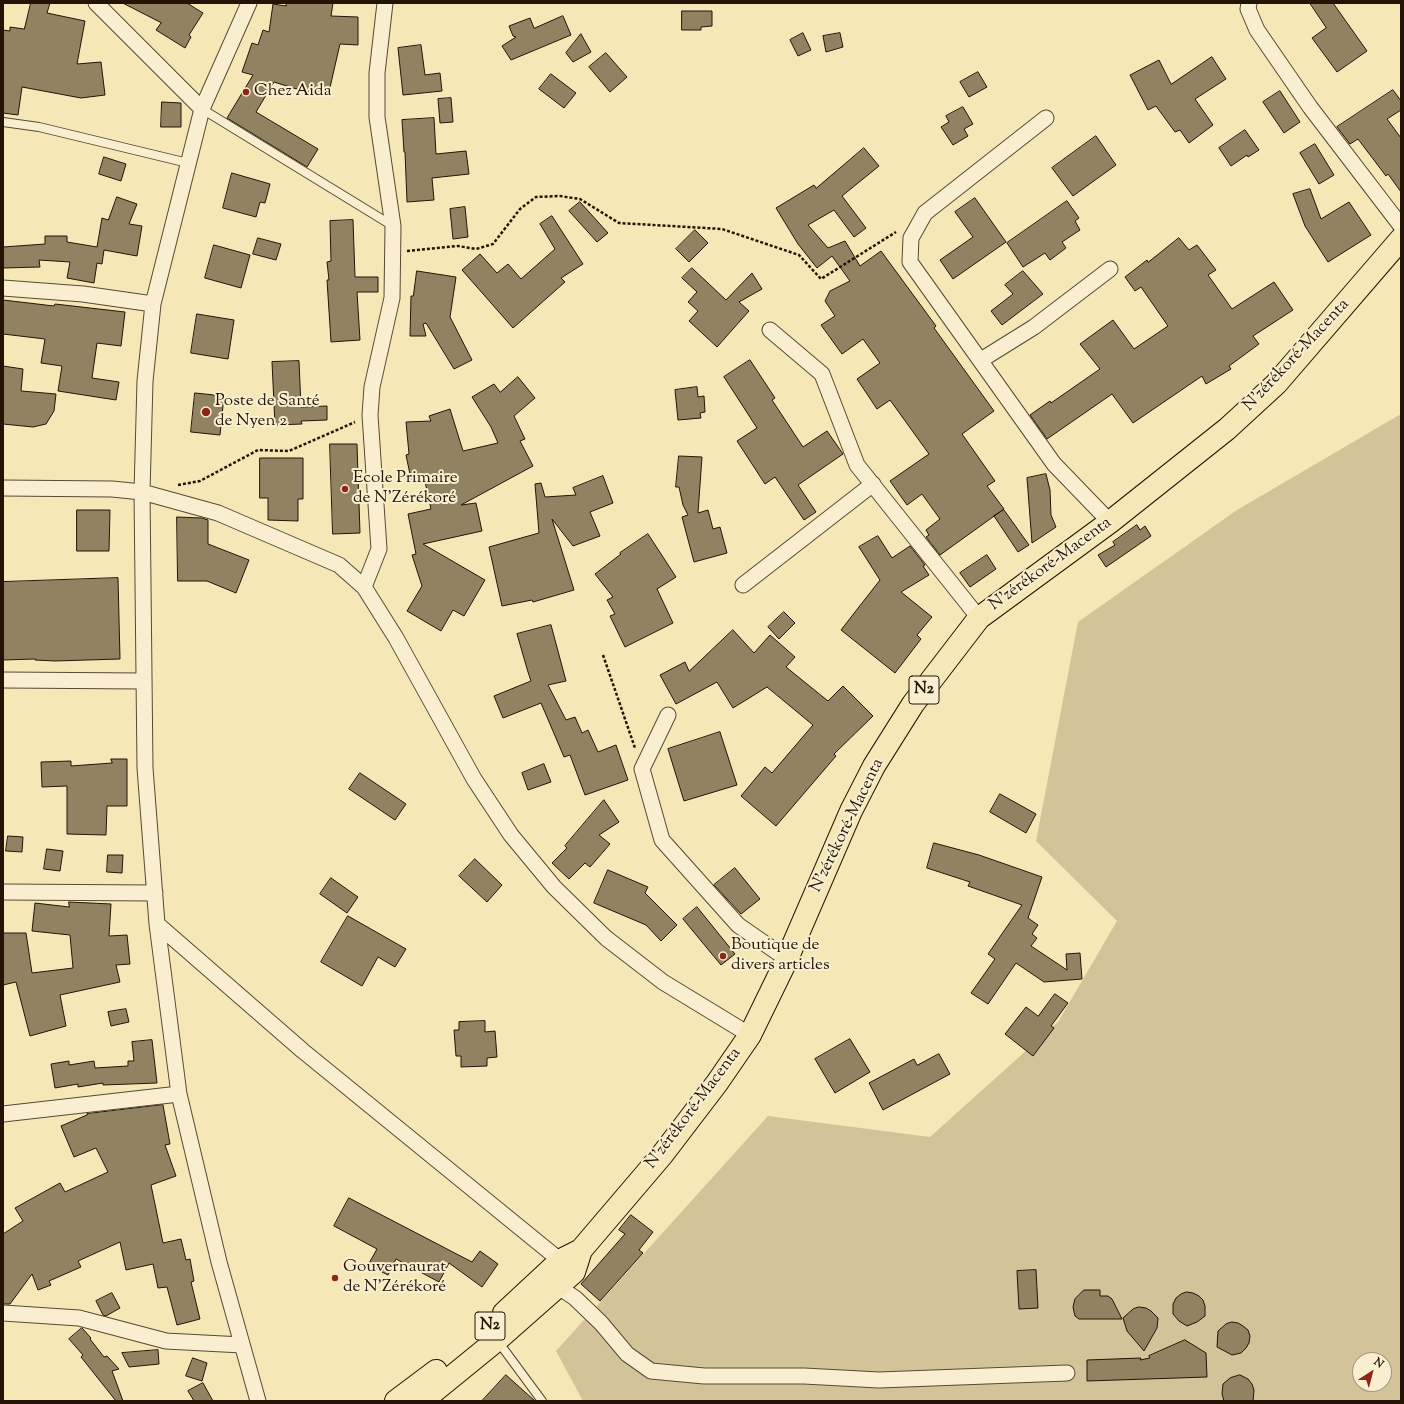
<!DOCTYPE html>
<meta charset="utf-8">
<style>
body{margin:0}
#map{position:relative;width:1404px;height:1404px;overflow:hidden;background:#f6e7b7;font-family:"Sorts Mill Goudy",serif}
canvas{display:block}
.frame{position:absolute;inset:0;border:4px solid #241406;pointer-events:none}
.north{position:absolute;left:1352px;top:1352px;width:40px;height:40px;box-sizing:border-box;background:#f9efd0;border:1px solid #a4977f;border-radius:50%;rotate:36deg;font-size:11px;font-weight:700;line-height:16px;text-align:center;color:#241406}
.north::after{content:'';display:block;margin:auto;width:14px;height:18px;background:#8f2418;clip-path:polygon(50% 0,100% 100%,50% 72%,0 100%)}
</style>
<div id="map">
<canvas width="1404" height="1404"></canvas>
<div class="frame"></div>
<div class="north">N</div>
</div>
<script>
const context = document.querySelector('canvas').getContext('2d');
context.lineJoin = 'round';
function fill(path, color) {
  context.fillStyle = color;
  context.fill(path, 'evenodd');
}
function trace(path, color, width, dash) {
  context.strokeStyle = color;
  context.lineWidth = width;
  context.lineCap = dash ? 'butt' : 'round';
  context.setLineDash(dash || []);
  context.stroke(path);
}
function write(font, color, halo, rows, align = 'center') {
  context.font = font + ' "Sorts Mill Goudy",serif';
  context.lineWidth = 4;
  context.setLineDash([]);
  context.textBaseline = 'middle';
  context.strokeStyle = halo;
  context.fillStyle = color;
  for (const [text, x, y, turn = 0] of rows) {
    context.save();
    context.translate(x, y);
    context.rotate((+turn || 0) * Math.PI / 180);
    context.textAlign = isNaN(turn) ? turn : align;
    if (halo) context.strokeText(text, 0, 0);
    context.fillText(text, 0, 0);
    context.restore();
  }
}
const green = new Path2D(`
 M 1401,414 L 1401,1401 L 583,1401 L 556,1351 L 768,1116 L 930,1137 L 1058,1022 L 1117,921 L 1036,841 L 1078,622 L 1237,510 ZM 1360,1360 L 1384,1360 L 1384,1384 L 1360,1384 Z`);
const building = new Path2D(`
 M 31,3 L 50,3 L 47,13 L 85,21 L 77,64 L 101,62 L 105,95 L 81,98 L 22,87 L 18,115 L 3,113 L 3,30 L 10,31 L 10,27 L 24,29 Z
 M 123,3 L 187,3 L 203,13 L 189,35 L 191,37 L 185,48 L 156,30 L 161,23 Z
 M 286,3 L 333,3 L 331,16 L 358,17 L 358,45 L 340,44 L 328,96 L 293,88 L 274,82 L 256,112 L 318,149 L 307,167 L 227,118 L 253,75 L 242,72 L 252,43 L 258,45 L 263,30 L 269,32 L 273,4 L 286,6 Z
 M 1310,3 L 1333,3 L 1367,51 L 1337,72 L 1312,38 L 1326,28 Z
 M 682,11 L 712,11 L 712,26 L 701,27 L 701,30 L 682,30 Z
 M 563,16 L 571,35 L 511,60 L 502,46 L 516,37 L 513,36 L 509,26 L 530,18 L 534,28 Z
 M 803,33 L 811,50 L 798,56 L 790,40 Z
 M 840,33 L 843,47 L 826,52 L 823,36 Z
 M 581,34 L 591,52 L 573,62 L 566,53 Z
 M 421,45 L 425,75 L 440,73 L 442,91 L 403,95 L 398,48 Z
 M 606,53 L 627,77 L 610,92 L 589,67 Z
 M 1212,57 L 1226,79 L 1195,99 L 1213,125 L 1189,143 L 1180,130 L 1175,132 L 1156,106 L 1148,110 L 1130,75 L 1159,60 L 1171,84 Z
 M 978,72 L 987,87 L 969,97 L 960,82 Z
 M 551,74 L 576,93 L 564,108 L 539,89 Z
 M 1393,90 L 1401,101 L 1401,110 L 1387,119 L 1401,138 L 1401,192 L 1388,174 L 1386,176 L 1358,139 L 1350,144 L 1337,127 Z
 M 1280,91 L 1300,122 L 1284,133 L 1263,102 Z
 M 451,98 L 453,122 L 440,123 L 438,99 Z
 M 162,102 L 181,103 L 181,127 L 161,127 Z
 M 963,107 L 973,124 L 964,129 L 968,136 L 953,145 L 941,127 L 949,122 L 946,116 Z
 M 434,118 L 436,154 L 466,151 L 469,174 L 432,178 L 434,200 L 407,202 L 405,152 L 404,152 L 402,120 Z
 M 1245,130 L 1259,150 L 1248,157 L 1247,155 L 1231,166 L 1219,148 Z
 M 1096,136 L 1116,165 L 1073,196 L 1052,168 Z
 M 1315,144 L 1334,175 L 1319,184 L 1300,153 Z
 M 864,148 L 879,166 L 842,196 L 866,228 L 854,237 L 834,210 L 808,225 L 828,248 L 845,241 L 860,266 L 881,251 L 936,326 L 934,328 L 994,411 L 962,434 L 995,481 L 987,486 L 1004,509 L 940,555 L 926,537 L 929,535 L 926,530 L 940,519 L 922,494 L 907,505 L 890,481 L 929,454 L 890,400 L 877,409 L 857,379 L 880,363 L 863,339 L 842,354 L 821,325 L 835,316 L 825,301 L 830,291 L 850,281 L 832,256 L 817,268 L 798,244 L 776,208 L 814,185 L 816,188 Z
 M 104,157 L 126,164 L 121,181 L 99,174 Z
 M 232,173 L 270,184 L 265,203 L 260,202 L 256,217 L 223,208 Z
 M 1310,189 L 1321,219 L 1349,202 L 1371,235 L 1328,262 L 1305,226 L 1293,194 Z
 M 117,197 L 137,204 L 129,224 L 142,226 L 137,256 L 104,250 L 102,264 L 97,263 L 94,283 L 67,278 L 70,262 L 39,260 L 40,267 L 3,268 L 3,247 L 45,244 L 45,236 L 67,236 L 67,242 L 97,247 L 102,218 L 108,220 Z
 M 975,198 L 1006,242 L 953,279 L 940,260 L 973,237 L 955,212 Z
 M 1067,201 L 1079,218 L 1075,221 L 1080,230 L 1062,242 L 1066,248 L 1050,260 L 1045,253 L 1023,267 L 1007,243 Z
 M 580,202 L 608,233 L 597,242 L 569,211 Z
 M 465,207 L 468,237 L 453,239 L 450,209 Z
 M 552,216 L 583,264 L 561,278 L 565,282 L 513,328 L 462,270 L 480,254 L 497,273 L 508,264 L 521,279 L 555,249 L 540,224 Z
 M 353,220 L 355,277 L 378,277 L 378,292 L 357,292 L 360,340 L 331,342 L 327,280 L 329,280 L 327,262 L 331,261 L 330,221 Z
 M 695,230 L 708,243 L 689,262 L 676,249 Z
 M 258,238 L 281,244 L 276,260 L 253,254 Z
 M 1179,238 L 1189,250 L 1197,245 L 1216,270 L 1208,275 L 1232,309 L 1274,282 L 1293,310 L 1253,336 L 1259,344 L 1229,366 L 1231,369 L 1206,384 L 1202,376 L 1133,423 L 1112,394 L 1047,439 L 1030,415 L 1050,401 L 1051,403 L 1100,369 L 1080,344 L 1113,320 L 1134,349 L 1168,326 L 1141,287 L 1135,291 L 1125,277 L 1147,260 L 1148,262 Z
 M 214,245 L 250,255 L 241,288 L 205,278 Z
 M 692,268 L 726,300 L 752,273 L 762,289 L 739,302 L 749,311 L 717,347 L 689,321 L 698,311 L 688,302 L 697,292 L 682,278 Z
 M 417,271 L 456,277 L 450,317 L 472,360 L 454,369 L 426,323 L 423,324 L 426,336 L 410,336 L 411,296 L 413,296 Z
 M 1023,271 L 1043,294 L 1002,325 L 991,311 L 1013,294 L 1005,285 Z
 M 3,300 L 54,306 L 55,304 L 125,312 L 121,346 L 97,343 L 92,378 L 119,382 L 116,400 L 58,391 L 62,366 L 41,363 L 45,339 L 3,334 Z
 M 197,314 L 234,320 L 228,359 L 191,353 Z
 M 750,360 L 775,398 L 772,400 L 803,447 L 827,431 L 843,454 L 798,485 L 816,512 L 804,520 L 775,477 L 765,484 L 737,441 L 757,428 L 724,377 Z
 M 299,361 L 301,407 L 327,406 L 327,420 L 301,421 L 302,424 L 275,425 L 272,362 Z
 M 3,366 L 23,369 L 21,391 L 56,394 L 54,411 L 46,424 L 33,427 L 3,424 Z
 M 518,377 L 535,398 L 514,416 L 525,439 L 520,441 L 533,466 L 461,505 L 476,503 L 482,531 L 423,544 L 485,580 L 464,616 L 453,610 L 441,631 L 407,611 L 422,586 L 412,555 L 416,554 L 408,514 L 431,509 L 424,477 L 411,479 L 406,455 L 409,454 L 406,422 L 431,421 L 429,416 L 450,409 L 463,451 L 498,443 L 491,427 L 472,397 L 494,384 L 500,392 Z
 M 697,387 L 698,397 L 704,396 L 705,412 L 700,413 L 701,418 L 678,420 L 675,390 Z
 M 195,393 L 224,396 L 220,435 L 191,432 Z
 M 330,444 L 357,444 L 360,533 L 333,534 Z
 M 679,456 L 702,457 L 698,513 L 708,510 L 713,529 L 720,527 L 727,553 L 694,562 L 682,517 L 688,515 L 683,505 L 679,487 L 676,487 Z
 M 260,458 L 303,458 L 303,499 L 298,499 L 298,521 L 268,520 L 268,498 L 260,498 Z
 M 1046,474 L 1050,490 L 1051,515 L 1056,527 L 1032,543 L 1027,478 Z
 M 603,476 L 613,503 L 590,512 L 600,536 L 573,546 L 552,519 L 574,590 L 533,602 L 532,600 L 502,606 L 489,547 L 539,533 L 535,484 L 541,483 L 545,497 L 576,495 L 573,488 Z
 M 77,510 L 110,510 L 109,551 L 77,551 Z
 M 1004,510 L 1029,545 L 1018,552 L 994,516 Z
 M 177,517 L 202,518 L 208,520 L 208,544 L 249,560 L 236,593 L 207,581 L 178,581 Z
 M 1137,525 L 1140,530 L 1145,526 L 1151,536 L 1106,567 L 1098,555 L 1115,545 L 1113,542 Z
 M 648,534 L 676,577 L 657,589 L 673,623 L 625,647 L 610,616 L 615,614 L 607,600 L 613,597 L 595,574 L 621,554 L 620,553 Z
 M 878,536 L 892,558 L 910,546 L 925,565 L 923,566 L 929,575 L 901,592 L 932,617 L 917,635 L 921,639 L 895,673 L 841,630 L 880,580 L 859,547 Z
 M 987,555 L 996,569 L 970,587 L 960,573 Z
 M 118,578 L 120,659 L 55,661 L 35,660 L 35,659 L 3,660 L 3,582 Z
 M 784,612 L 795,623 L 779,639 L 768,627 Z
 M 551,625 L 566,681 L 548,685 L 566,720 L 575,717 L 582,733 L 588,730 L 598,752 L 616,745 L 628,780 L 585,795 L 570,755 L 564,757 L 541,703 L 503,718 L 494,696 L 531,681 L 528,672 L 517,634 Z
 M 733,630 L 754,653 L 770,635 L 795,657 L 786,667 L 828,701 L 843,686 L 873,716 L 834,754 L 836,756 L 776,826 L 741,796 L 765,767 L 772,773 L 813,725 L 767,687 L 733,708 L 717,682 L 676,704 L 660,675 L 685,662 L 689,671 Z
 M 720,732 L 737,785 L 684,801 L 668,749 Z
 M 111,759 L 127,759 L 127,806 L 107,806 L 106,835 L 67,834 L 67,786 L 42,787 L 41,762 L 71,761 L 71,766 L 112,763 Z
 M 544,764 L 551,782 L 528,790 L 522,773 Z
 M 360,773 L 406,804 L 395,820 L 349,789 Z
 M 1000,794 L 1036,814 L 1026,833 L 990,812 Z
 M 604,800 L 619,822 L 599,835 L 610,844 L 590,867 L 585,863 L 569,879 L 552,863 L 567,848 L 565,846 Z
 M 8,836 L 23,837 L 22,852 L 6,851 Z
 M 934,843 L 979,855 L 1042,877 L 1028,918 L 1038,925 L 1032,934 L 1037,938 L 1031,946 L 1067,970 L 1066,954 L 1080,953 L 1082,979 L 1044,982 L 1016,963 L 988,1004 L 971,993 L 995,959 L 988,954 L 1022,905 L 968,886 L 970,882 L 927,868 Z
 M 47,849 L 63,851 L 60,871 L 44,869 Z
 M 108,855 L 123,855 L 122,873 L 107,872 Z
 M 475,859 L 502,885 L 487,902 L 459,876 Z
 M 735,868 L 760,899 L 741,914 L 714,885 Z
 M 608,870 L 648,887 L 645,893 L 677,925 L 661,941 L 646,925 L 594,903 Z
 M 331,878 L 358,897 L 347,913 L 320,894 Z
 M 69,902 L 111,904 L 109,936 L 127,935 L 130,964 L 116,965 L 120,982 L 60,995 L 66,1026 L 30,1036 L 16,982 L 3,985 L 3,933 L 26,933 L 32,973 L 73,968 L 70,935 L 32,931 L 35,903 L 69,907 Z
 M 697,907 L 735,954 L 721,965 L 683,919 Z
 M 348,916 L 406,949 L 395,967 L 378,957 L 362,986 L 321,962 Z
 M 1055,994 L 1068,1003 L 1051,1026 L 1054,1028 L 1033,1056 L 1005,1034 L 1026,1007 L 1038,1016 Z
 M 126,1009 L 129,1022 L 111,1026 L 108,1012 Z
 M 485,1021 L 485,1032 L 495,1031 L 497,1057 L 487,1058 L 487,1066 L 461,1067 L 461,1056 L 456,1056 L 454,1030 L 459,1030 L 459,1022 Z
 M 850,1039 L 870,1072 L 835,1093 L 815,1059 Z
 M 152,1040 L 157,1083 L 103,1085 L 103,1083 L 78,1087 L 78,1084 L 55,1088 L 51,1064 L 69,1061 L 69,1065 L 94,1061 L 95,1068 L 128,1066 L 128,1061 L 134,1061 L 132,1042 Z
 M 939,1054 L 950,1074 L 883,1110 L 869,1083 L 914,1059 L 917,1065 Z
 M 163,1105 L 170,1144 L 165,1145 L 176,1176 L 151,1185 L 163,1243 L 181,1239 L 186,1260 L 190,1259 L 194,1281 L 191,1282 L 200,1319 L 177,1325 L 167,1287 L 158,1288 L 153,1264 L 126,1270 L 120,1242 L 78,1261 L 81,1267 L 49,1281 L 51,1285 L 38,1290 L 32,1274 L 10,1304 L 3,1304 L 3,1234 L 23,1221 L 15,1208 L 60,1183 L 65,1192 L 108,1172 L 96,1148 L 74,1157 L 61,1126 L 87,1115 L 87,1114 Z
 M 349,1198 L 472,1262 L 480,1251 L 498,1264 L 482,1287 L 449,1263 L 439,1282 L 396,1259 L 388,1275 L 368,1265 L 377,1249 L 334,1226 Z
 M 631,1215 L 653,1232 L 639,1250 L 643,1253 L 600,1301 L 581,1284 L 625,1234 L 619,1230 Z
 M 1036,1270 L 1038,1308 L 1019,1309 L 1017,1271 Z
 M 1084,1290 L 1100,1290 L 1100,1296 L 1108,1296 L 1112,1299 L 1122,1319 L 1079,1319 L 1075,1316 L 1073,1307 L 1075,1299 Z
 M 1187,1292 L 1193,1293 L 1199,1296 L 1203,1300 L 1205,1306 L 1205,1316 L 1197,1322 L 1187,1326 L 1179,1321 L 1173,1314 L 1173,1304 L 1176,1298 L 1181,1294 Z
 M 112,1293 L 120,1308 L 106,1316 L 103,1315 L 96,1301 Z
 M 1139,1307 L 1146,1308 L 1151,1311 L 1158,1318 L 1157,1328 L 1144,1351 L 1127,1331 L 1123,1318 L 1133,1309 Z
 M 1232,1322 L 1238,1323 L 1243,1326 L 1248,1330 L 1250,1336 L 1249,1343 L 1246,1348 L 1241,1353 L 1232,1355 L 1217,1347 L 1218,1331 L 1226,1324 Z
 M 82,1328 L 91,1338 L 90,1339 L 104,1357 L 107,1356 L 119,1369 L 112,1371 L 123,1401 L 116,1401 L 81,1357 L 83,1355 L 69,1339 Z
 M 1185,1340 L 1206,1353 L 1207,1377 L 1087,1381 L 1087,1360 L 1141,1358 L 1140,1360 L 1150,1358 L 1149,1356 Z
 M 158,1350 L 159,1364 L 129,1367 L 122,1353 Z
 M 193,1358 L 207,1363 L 202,1381 L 186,1376 Z
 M 506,1375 L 535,1401 L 482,1401 Z
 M 1240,1375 L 1248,1379 L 1252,1384 L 1254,1390 L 1253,1401 L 1224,1401 L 1222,1394 L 1223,1384 L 1230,1378 Z
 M 203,1383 L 213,1401 L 194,1401 L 188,1391 Z`);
const path = new Path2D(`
 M 407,251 L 458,246 L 476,249 L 493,244 L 520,209 L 536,197 L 560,196 L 580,199 L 619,223 L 722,229 L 799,255 L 821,279 L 896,232
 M 178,485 L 200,481 L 258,450 L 289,451 L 355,422
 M 603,655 L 635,748`);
const lane = new Path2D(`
 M 202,109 L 393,226
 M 3,122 L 39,127 L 188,163
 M 497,1340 L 542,1401`);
const street = new Path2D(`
 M 96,3 L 202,109
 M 249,3 L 202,109 L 153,304 L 145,381 L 142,492 L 145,768 L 157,924 L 179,1094 L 219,1262 L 258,1401
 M 1249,3 L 1248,9 L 1257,30 L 1310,107 L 1401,226
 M 1046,118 L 925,213 L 911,238 L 910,262 L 1054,464 L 1110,522
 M 3,288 L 83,294 L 153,304
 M 770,330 L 822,374 L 857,465 L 979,618
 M 981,360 L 1034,327 L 1110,269
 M 3,488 L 112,489 L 142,492 L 218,513 L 339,565 L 364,587 L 396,638 L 474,779 L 511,835 L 554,887 L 606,938 L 663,982 L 750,1035
 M 743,585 L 873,484
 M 364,587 L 379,549 L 370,415 L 372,387 L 392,298 L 393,226 L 377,117 L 377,73 L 385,3
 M 3,680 L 144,681
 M 668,715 L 642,769 L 662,840 L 738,925 L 787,959
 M 3,892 L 155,893
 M 157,924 L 303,1051 L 567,1266
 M 3,1114 L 179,1094
 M 557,1286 L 575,1298 L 601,1323 L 627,1354 L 651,1371 L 704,1376 L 804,1376 L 879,1380 L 1067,1373
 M 3,1313 L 79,1318 L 166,1341 L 242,1345`);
const highway = new Path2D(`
 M 504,1313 L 561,1260 L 581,1250
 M 396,1401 L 436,1371
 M 422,1401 L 497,1340 L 574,1272 L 581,1250 L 662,1155 L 717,1083 L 750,1035 L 787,959 L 851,811 L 874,766 L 913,704 L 979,618 L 1110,522 L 1227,429 L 1276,384 L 1401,239`);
const markers = [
 [246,92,4,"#8f2418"],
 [206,412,5,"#8f2418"],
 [345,489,4,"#8f2418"],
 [723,956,4,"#8f2418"],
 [335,1278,4,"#8f2418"]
];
const shields = [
 [924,690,30],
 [490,1326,30]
];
const shieldNames = [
 ["N2",924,690],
 ["N2",490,1326]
];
const poiNames = [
 ["Chez Aida",254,92],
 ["Poste de Santé",215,402],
 ["de Nyen 2",215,422],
 ["Ecole Primaire",353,479],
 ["de N'Zérékoré",353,499],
 ["Boutique de",731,946],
 ["divers articles",731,966],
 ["Gouvernaurat",343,1268],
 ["de N'Zérékoré",343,1288]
];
const streetNames = [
 ["N'zérékoré-Macenta",1297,356,-47],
 ["N'zérékoré-Macenta",1051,565,-36],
 ["N'zérékoré-Macenta",848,826,-64],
 ["N'zérékoré-Macenta",694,1109,-53]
];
fill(green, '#d2c399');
fill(building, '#918262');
trace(building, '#241406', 1);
trace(lane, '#584932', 10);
trace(street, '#584932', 17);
trace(highway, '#241406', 24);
trace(path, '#241406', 2.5, [3, 2]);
trace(lane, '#f9efd0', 8);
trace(street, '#f9efd0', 15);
trace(highway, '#f6e7b7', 22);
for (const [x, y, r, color] of markers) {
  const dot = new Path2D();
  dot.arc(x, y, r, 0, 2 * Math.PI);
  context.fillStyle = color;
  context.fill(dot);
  trace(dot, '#f9efd0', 1.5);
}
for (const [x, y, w] of shields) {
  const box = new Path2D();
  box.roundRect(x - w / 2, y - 14, w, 28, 3);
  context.fillStyle = '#f9efd0';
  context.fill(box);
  trace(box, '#241406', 1);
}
write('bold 16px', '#241406', null, shieldNames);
write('17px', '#241406', '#f9efd0', poiNames, 'left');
write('17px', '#241406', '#f9efd0', streetNames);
</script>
